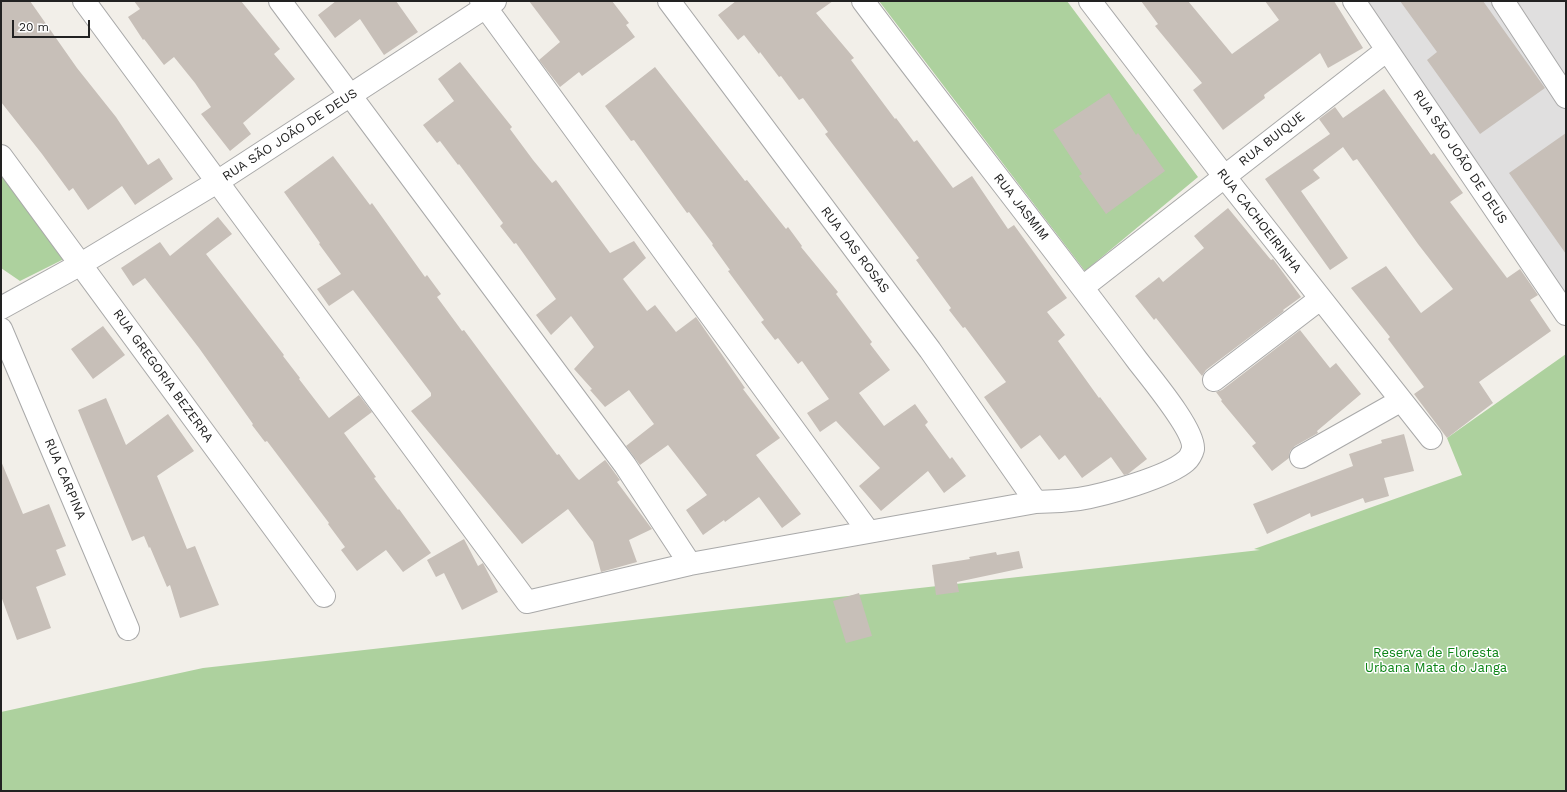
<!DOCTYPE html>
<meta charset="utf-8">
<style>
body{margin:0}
#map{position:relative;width:1567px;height:792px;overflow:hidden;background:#f2efe9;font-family:"Work Sans",sans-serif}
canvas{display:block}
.frame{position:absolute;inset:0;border:2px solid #222;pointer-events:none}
.scale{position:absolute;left:12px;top:20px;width:78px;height:18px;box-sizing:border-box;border:2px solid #222;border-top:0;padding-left:5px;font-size:12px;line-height:14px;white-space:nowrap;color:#222;-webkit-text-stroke:3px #fff;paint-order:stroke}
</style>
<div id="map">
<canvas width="1567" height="792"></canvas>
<div class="frame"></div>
<div class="scale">20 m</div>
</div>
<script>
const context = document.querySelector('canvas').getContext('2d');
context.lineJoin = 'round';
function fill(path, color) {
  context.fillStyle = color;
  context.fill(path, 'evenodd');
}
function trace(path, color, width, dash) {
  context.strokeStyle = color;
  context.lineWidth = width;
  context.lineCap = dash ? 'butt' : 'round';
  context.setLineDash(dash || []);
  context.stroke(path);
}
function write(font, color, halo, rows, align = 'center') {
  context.font = font + ' "Work Sans",sans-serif';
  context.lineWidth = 3;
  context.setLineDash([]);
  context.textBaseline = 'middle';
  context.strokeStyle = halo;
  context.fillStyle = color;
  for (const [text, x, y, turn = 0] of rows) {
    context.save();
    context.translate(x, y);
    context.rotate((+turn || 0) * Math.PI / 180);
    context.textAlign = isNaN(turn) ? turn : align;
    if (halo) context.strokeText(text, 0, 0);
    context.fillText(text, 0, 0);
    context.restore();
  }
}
const residential = new Path2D(`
 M 1351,1 L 1566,1 L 1566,311 Z`);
const forest = new Path2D(`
 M 879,1 L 1067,1 L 1198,177 L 1085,271 Z
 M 1,175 L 64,259 L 20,281 L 1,268 Z
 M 1566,354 L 1566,791 L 1,791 L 1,712 L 203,668 L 1260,550 L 1254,549 L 1462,475 L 1447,438 Z`);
const building = new Path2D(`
 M 1,1 L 30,1 L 77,68 L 116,117 L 148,165 L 159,158 L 173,179 L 135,205 L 122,186 L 88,210 L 73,188 L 69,191 L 42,154 L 1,102 Z
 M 134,1 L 241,1 L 280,49 L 274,54 L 295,79 L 243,123 L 251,134 L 230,151 L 201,114 L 211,107 L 195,83 L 174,57 L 164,65 L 144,39 L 143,40 L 128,17 L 140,9 Z
 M 336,1 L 396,1 L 418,32 L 384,55 L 360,19 L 335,38 L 318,15 Z
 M 529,1 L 612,1 L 629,23 L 626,25 L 635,37 L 582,76 L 579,72 L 560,87 L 539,60 L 560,42 Z
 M 736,1 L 833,1 L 816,13 L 854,58 L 851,60 L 895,119 L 896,118 L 914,142 L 917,140 L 953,188 L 972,176 L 1008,229 L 1014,225 L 1067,298 L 1047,312 L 1065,335 L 1058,341 L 1099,398 L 1100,397 L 1147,459 L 1128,474 L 1124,475 L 1111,457 L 1082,478 L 1065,455 L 1059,460 L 1040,435 L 1021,449 L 984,397 L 1006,382 L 965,327 L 963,328 L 949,310 L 951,308 L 916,260 L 919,258 L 825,134 L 828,132 L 803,98 L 799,100 L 781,76 L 779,77 L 760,52 L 759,54 L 744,35 L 738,40 L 718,15 Z
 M 1141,1 L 1188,1 L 1232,54 L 1279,20 L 1265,1 L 1334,1 L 1363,48 L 1328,68 L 1320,53 L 1264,95 L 1265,98 L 1223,130 L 1193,90 L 1202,83 L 1155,26 L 1158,24 Z
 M 1400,1 L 1483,1 L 1545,88 L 1480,134 L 1427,60 L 1437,52 Z
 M 460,62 L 512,127 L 510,129 L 533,160 L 552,183 L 556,180 L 610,253 L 634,241 L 646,258 L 623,279 L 647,311 L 655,305 L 676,332 L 696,317 L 745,388 L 743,389 L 780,438 L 756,455 L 801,514 L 782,528 L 759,497 L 725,522 L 724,520 L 703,535 L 686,510 L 707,495 L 668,445 L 640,465 L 626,446 L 654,424 L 629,390 L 605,407 L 590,390 L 592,389 L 574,369 L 594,347 L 571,316 L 551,335 L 536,315 L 556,299 L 516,243 L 514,244 L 500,226 L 503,223 L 459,164 L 458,165 L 440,141 L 437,143 L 423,125 L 454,101 L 438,79 Z
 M 655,67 L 745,181 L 747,180 L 786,229 L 788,227 L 802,246 L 801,247 L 838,292 L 836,294 L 872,342 L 870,344 L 890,370 L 859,393 L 884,426 L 915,404 L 928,422 L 925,425 L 950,459 L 952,457 L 966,476 L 944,493 L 928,471 L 881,511 L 859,486 L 880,468 L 836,421 L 820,432 L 807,413 L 829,399 L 802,361 L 798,364 L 778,338 L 775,340 L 761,322 L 764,320 L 728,271 L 730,270 L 712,245 L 713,244 L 689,212 L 687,213 L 634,140 L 631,141 L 605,106 Z
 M 1384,89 L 1431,155 L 1434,153 L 1463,193 L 1450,202 L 1507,278 L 1520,269 L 1538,295 L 1530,300 L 1551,331 L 1479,382 L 1493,403 L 1447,438 L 1414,394 L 1424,387 L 1388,339 L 1390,337 L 1351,288 L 1386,266 L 1421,313 L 1453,289 L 1418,244 L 1357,159 L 1353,161 L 1343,147 L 1313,170 L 1320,178 L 1301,191 L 1348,258 L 1330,270 L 1265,179 L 1330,134 L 1319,119 L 1335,107 L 1343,118 Z
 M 1109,93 L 1136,135 L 1138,133 L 1165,171 L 1106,214 L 1079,176 L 1082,174 L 1053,130 Z
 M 1566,133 L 1566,254 L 1509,173 Z
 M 333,156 L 370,205 L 372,203 L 425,277 L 427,275 L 441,294 L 437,297 L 462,331 L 464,330 L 557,455 L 559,454 L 576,477 L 579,480 L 605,460 L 606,461 L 620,480 L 617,482 L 652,529 L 629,540 L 637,562 L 601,572 L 593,542 L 568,509 L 522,544 L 411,411 L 431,396 L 431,393 L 353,290 L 329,306 L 317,289 L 341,274 L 319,244 L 320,243 L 284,192 Z
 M 1228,208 L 1271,260 L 1273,259 L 1301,297 L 1283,310 L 1284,311 L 1206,370 L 1202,376 L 1156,318 L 1154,320 L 1135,296 L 1159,277 L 1163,282 L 1204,248 L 1194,236 Z
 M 218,217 L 232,234 L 206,254 L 284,355 L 283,356 L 300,378 L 299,379 L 329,418 L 359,395 L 372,412 L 344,433 L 376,477 L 374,478 L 398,510 L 399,509 L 431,553 L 403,572 L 386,550 L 357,571 L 341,550 L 345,547 L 328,524 L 329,523 L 267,441 L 265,442 L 252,425 L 253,424 L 199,348 L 145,278 L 133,286 L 121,268 L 160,242 L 170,256 Z
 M 103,326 L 125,355 L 93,379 L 71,349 Z
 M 1300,330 L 1330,368 L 1336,363 L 1361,394 L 1317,431 L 1318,433 L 1295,446 L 1290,451 L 1289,458 L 1272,471 L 1252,446 L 1256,443 L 1221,401 L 1222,400 L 1216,392 L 1222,390 Z
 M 106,398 L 126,445 L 168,414 L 194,451 L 157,476 L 187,549 L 195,546 L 219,605 L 180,618 L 170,585 L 167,587 L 150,547 L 149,548 L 144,536 L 132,541 L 78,410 Z
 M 1404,434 L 1414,471 L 1384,478 L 1389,496 L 1365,503 L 1363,498 L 1311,517 L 1310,513 L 1267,534 L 1253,504 L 1353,466 L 1349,454 L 1382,443 L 1381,440 Z
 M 1,461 L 23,514 L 49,504 L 66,546 L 56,550 L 66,575 L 36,587 L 51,628 L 17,640 L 1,596 Z
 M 464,539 L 478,566 L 483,563 L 484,565 L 498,592 L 462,610 L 444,573 L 436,577 L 427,560 Z
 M 1019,551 L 1023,568 L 957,582 L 959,592 L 936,595 L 932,565 L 970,559 L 969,557 L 996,552 L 997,555 Z
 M 859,593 L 872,636 L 846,643 L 833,601 Z`);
const minor = new Path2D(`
 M 84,1 L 527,602 L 690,564 L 1036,502 C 1051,502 1065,501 1079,499 C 1104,495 1168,477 1186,461 C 1189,459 1192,453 1193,449 C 1195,430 1149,376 1137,360 C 1047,239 953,121 863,1
 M 280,1 L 625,465 L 690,564
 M 481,1 L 868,531
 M 669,1 L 930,350 L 1036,502
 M 1090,1 L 1224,176 L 1431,438
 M 1354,1 L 1566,314
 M 1503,1 L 1566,97
 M 1,156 L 324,596
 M 1083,287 L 1387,50
 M 1,308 L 81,264 L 217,182 L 495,1
 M 1,329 L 128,629
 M 1214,380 L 1320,299
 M 1301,457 L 1400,401`);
const streetNames = [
 ["RUA SÃO JOÃO DE DEUS",290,135,-33],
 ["RUA BUIQUE",1272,139,-38],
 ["RUA SÃO JOÃO DE DEUS",1460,157,56],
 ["RUA JASMIM",1021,207,52],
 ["RUA CACHOEIRINHA",1259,221,52],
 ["RUA DAS ROSAS",855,250,53],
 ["RUA GREGORIA BEZERRA",163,376,54],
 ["RUA CARPINA",65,479,67]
];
const parkNames = [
 ["Reserva de Floresta",1436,653],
 ["Urbana Mata do Janga",1436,668]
];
fill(residential, '#e0dfdf');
fill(forest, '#add19e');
fill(building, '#c7bfb8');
trace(minor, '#a9a9a9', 24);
trace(minor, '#fff', 22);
write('13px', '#222', '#fff', streetNames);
write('13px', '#0c8416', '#fff', parkNames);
</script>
